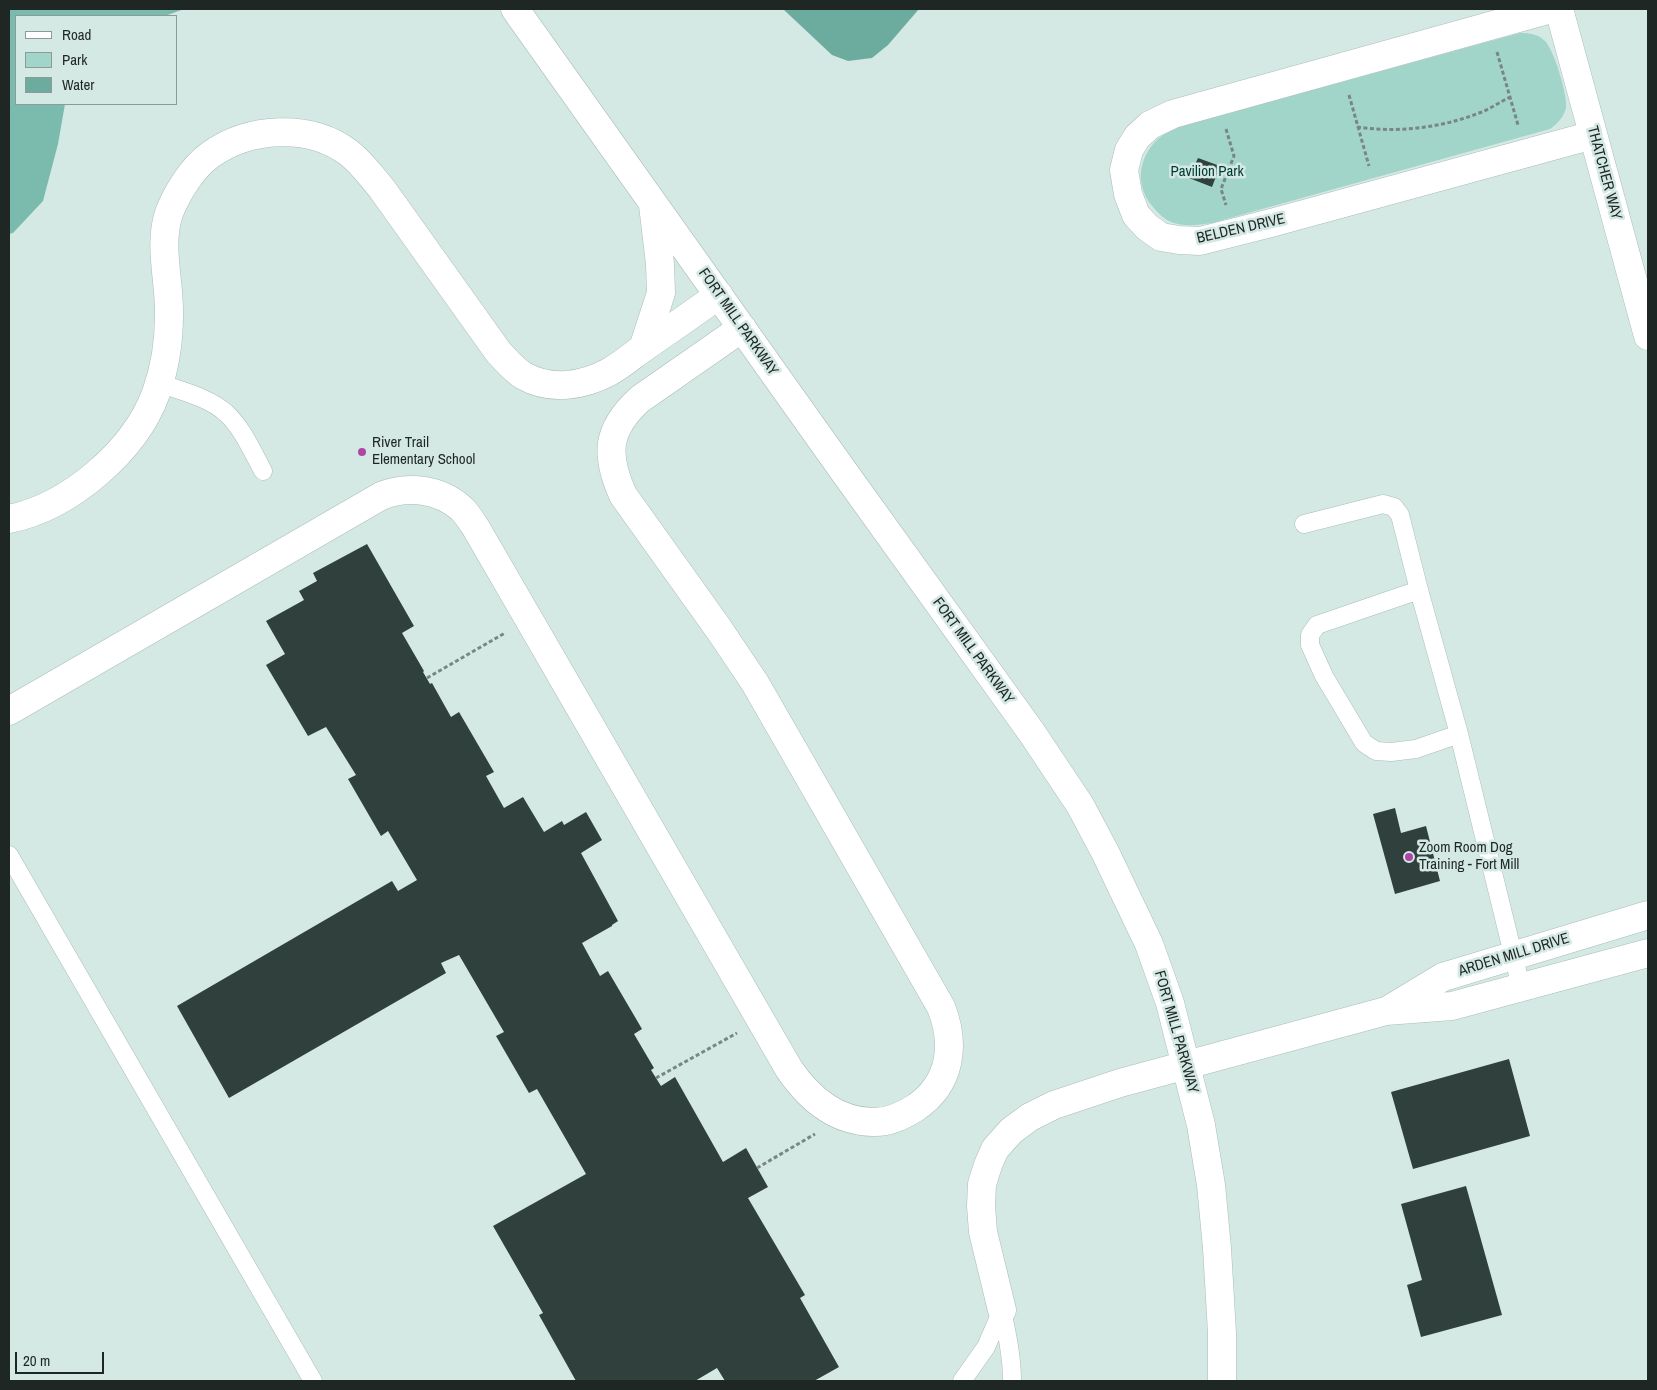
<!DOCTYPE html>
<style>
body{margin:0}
#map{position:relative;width:1657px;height:1390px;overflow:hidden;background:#d4e8e4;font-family:"Archivo Narrow",sans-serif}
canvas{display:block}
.frame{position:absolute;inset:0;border:10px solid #1f2725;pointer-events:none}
.legend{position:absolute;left:15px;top:15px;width:162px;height:90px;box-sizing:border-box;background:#d4e8e4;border:1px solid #8c9b98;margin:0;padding:6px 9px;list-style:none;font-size:15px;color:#1f2725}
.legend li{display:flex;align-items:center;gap:10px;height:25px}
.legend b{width:25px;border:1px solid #8c9b98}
.scale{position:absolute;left:15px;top:1352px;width:89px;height:22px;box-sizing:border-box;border:2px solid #1f2725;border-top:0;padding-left:6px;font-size:15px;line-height:18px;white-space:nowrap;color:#1f2725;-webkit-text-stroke:4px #d4e8e4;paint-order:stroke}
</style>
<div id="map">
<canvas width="1657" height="1390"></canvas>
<div class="frame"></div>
<ul class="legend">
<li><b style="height:6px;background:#fff"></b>Road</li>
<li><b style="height:14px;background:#a1d5c9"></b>Park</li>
<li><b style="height:14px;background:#6cac9f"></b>Water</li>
</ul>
<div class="scale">20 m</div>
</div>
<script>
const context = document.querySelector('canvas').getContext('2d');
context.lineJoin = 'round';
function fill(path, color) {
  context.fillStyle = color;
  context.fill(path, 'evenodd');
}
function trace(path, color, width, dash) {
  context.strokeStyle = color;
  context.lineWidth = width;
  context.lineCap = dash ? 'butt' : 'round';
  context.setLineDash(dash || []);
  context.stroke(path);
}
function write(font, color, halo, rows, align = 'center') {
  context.font = font + ' "Archivo Narrow",sans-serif';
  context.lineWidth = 5;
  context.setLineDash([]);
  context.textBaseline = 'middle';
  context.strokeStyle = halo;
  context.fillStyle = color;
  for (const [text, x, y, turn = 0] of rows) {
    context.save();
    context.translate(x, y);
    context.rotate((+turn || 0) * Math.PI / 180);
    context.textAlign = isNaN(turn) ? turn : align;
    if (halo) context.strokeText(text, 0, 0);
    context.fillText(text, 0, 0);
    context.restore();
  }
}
const green = new Path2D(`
 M 1520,33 C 1530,33 1538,34 1545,41 C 1554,50 1568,96 1566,108 C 1564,117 1557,124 1550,129 L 1212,223 C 1198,225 1185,227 1171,222 C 1164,219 1158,213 1153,207 C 1129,179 1143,143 1174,128 Z`);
const forest = new Path2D(`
 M 9,9 L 184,9 L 165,16 L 16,16 L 16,104 L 65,104 L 58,144 L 43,201 L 13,233 L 9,234 Z`);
const water = new Path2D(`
 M 783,9 L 919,9 L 888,45 L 872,58 L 848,61 L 832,55 Z`);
const building = new Path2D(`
 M 1198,158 L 1220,166 L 1212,187 L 1189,178 Z
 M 367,544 L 414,626 L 402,633 L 424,671 L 423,672 L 430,684 L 432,683 L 451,717 L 459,712 L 494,772 L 486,776 L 504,808 L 523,797 L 544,832 L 562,821 L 564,825 L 586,812 L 602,840 L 581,853 L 618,921 L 612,925 L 612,926 L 582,943 L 600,976 L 608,971 L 642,1029 L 634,1034 L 654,1068 L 651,1070 L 661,1086 L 675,1077 L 723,1162 L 746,1148 L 768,1187 L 748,1198 L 805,1295 L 800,1298 L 839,1367 L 814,1381 L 725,1381 L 717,1368 L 695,1381 L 576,1381 L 539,1315 L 543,1313 L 493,1226 L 586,1174 L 537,1089 L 529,1093 L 496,1036 L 504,1032 L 459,955 L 441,963 L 446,973 L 229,1098 L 177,1006 L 392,881 L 398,891 L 417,880 L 388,831 L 381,836 L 348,779 L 356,775 L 326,727 L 308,736 L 266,665 L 285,654 L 266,621 L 304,600 L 299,591 L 317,581 L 313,573 Z
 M 1395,808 L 1401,833 L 1426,826 L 1440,881 L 1395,894 L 1373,814 Z
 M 1509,1059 L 1530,1136 L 1413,1169 L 1391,1092 Z
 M 1466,1186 L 1502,1315 L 1421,1337 L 1407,1285 L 1422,1280 L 1401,1204 Z`);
const path = new Path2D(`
 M 1497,52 L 1518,125
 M 1349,95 L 1369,166
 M 1357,127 C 1397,133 1441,128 1479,113 C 1490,109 1500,102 1510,97
 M 1226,129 L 1234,156 L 1221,189 L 1226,205
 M 427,678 L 505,633
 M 656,1078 L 737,1033
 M 757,1168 L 815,1134`);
const lane = new Path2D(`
 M 159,383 C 181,391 208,397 226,413 C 243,429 252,451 263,471
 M 1304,524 L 1383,504 L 1394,507 L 1400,515 L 1419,590 L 1459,734 L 1521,987
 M 1419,590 L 1317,625 L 1310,635 L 1310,645 L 1324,676 L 1364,743 L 1376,751 L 1391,752 L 1416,749 L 1459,734
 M 9,855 L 313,1381
 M 1002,1310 C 1007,1334 1012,1357 1012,1381
 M 962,1381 L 986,1347 L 1002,1310`);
const street = new Path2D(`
 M 1551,9 L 1173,114 L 1150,125 L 1137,137 L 1129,150 L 1124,170 L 1128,194 L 1136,215 L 1147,227 L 1161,237 L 1179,240 L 1200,241 L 1271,223 L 1593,135
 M 1559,9 L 1648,336
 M 9,519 C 69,507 135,451 156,393 C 165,368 169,341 169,315 C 170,282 158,246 169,213 C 177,193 192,168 210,155 C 249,127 310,123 349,153 C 362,163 371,176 382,189 L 499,353 C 507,361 514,370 524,376 C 551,391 583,386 609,372 C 622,365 634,354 646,346 C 671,329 695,312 719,295
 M 9,711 L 381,496 C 408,485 440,489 462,509 C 467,514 472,522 476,528 L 789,1069 C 808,1097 835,1121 872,1122 C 888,1123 902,1116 915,1108 C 951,1084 956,1045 941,1007 L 755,683 L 718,628 L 623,495 C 605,455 606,430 640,399 L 742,328
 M 1390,1009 L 1443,977 L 1648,915
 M 1002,1310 L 983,1232 L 981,1206 L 982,1184 L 988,1165 L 995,1149 L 1011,1131 L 1030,1117 L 1054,1105 L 1120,1083 L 1386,1011 L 1452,1006 L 1648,953`);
const secondary = new Path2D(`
 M 515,9 L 842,469 L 1032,733 L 1080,805 L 1106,854 L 1149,944 L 1170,1003 L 1201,1125 L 1211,1185 L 1217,1248 L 1222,1333 L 1222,1381
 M 643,348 L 661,293 L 660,264 L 653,205`);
const markers = [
 [362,452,5,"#ae45a7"],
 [1409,857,5,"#ae45a7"]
];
const parkNames = [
 ["Pavilion Park",1207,172]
];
const streetNames = [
 ["THATCHER WAY",1604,173,75],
 ["BELDEN DRIVE",1241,229,-13],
 ["FORT MILL PARKWAY",738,322,55],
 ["FORT MILL PARKWAY",973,651,54],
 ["ARDEN MILL DRIVE",1514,955,-17],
 ["FORT MILL PARKWAY",1176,1032,74]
];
const poiNames = [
 ["River Trail",372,443],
 ["Elementary School",372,460],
 ["Zoom Room Dog",1419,848],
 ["Training - Fort Mill",1419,865]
];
fill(green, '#a1d5c9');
fill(forest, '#7bbbae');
fill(water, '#6cac9f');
fill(building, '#30413d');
trace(lane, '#a9bdb8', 19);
trace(street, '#a9bdb8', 29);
trace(secondary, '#a9bdb8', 29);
trace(path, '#798784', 3, [4, 2.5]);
trace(lane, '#fff', 18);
trace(street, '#fff', 28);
trace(secondary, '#fff', 28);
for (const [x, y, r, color] of markers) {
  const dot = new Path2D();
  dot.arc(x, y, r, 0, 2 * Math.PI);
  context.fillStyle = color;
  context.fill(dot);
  trace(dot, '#d4e8e4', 2);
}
write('15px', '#003b33', '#d4e8e4', parkNames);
write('15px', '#1f2725', '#d4e8e4', streetNames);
write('15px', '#1f2725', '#d4e8e4', poiNames, 'left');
</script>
